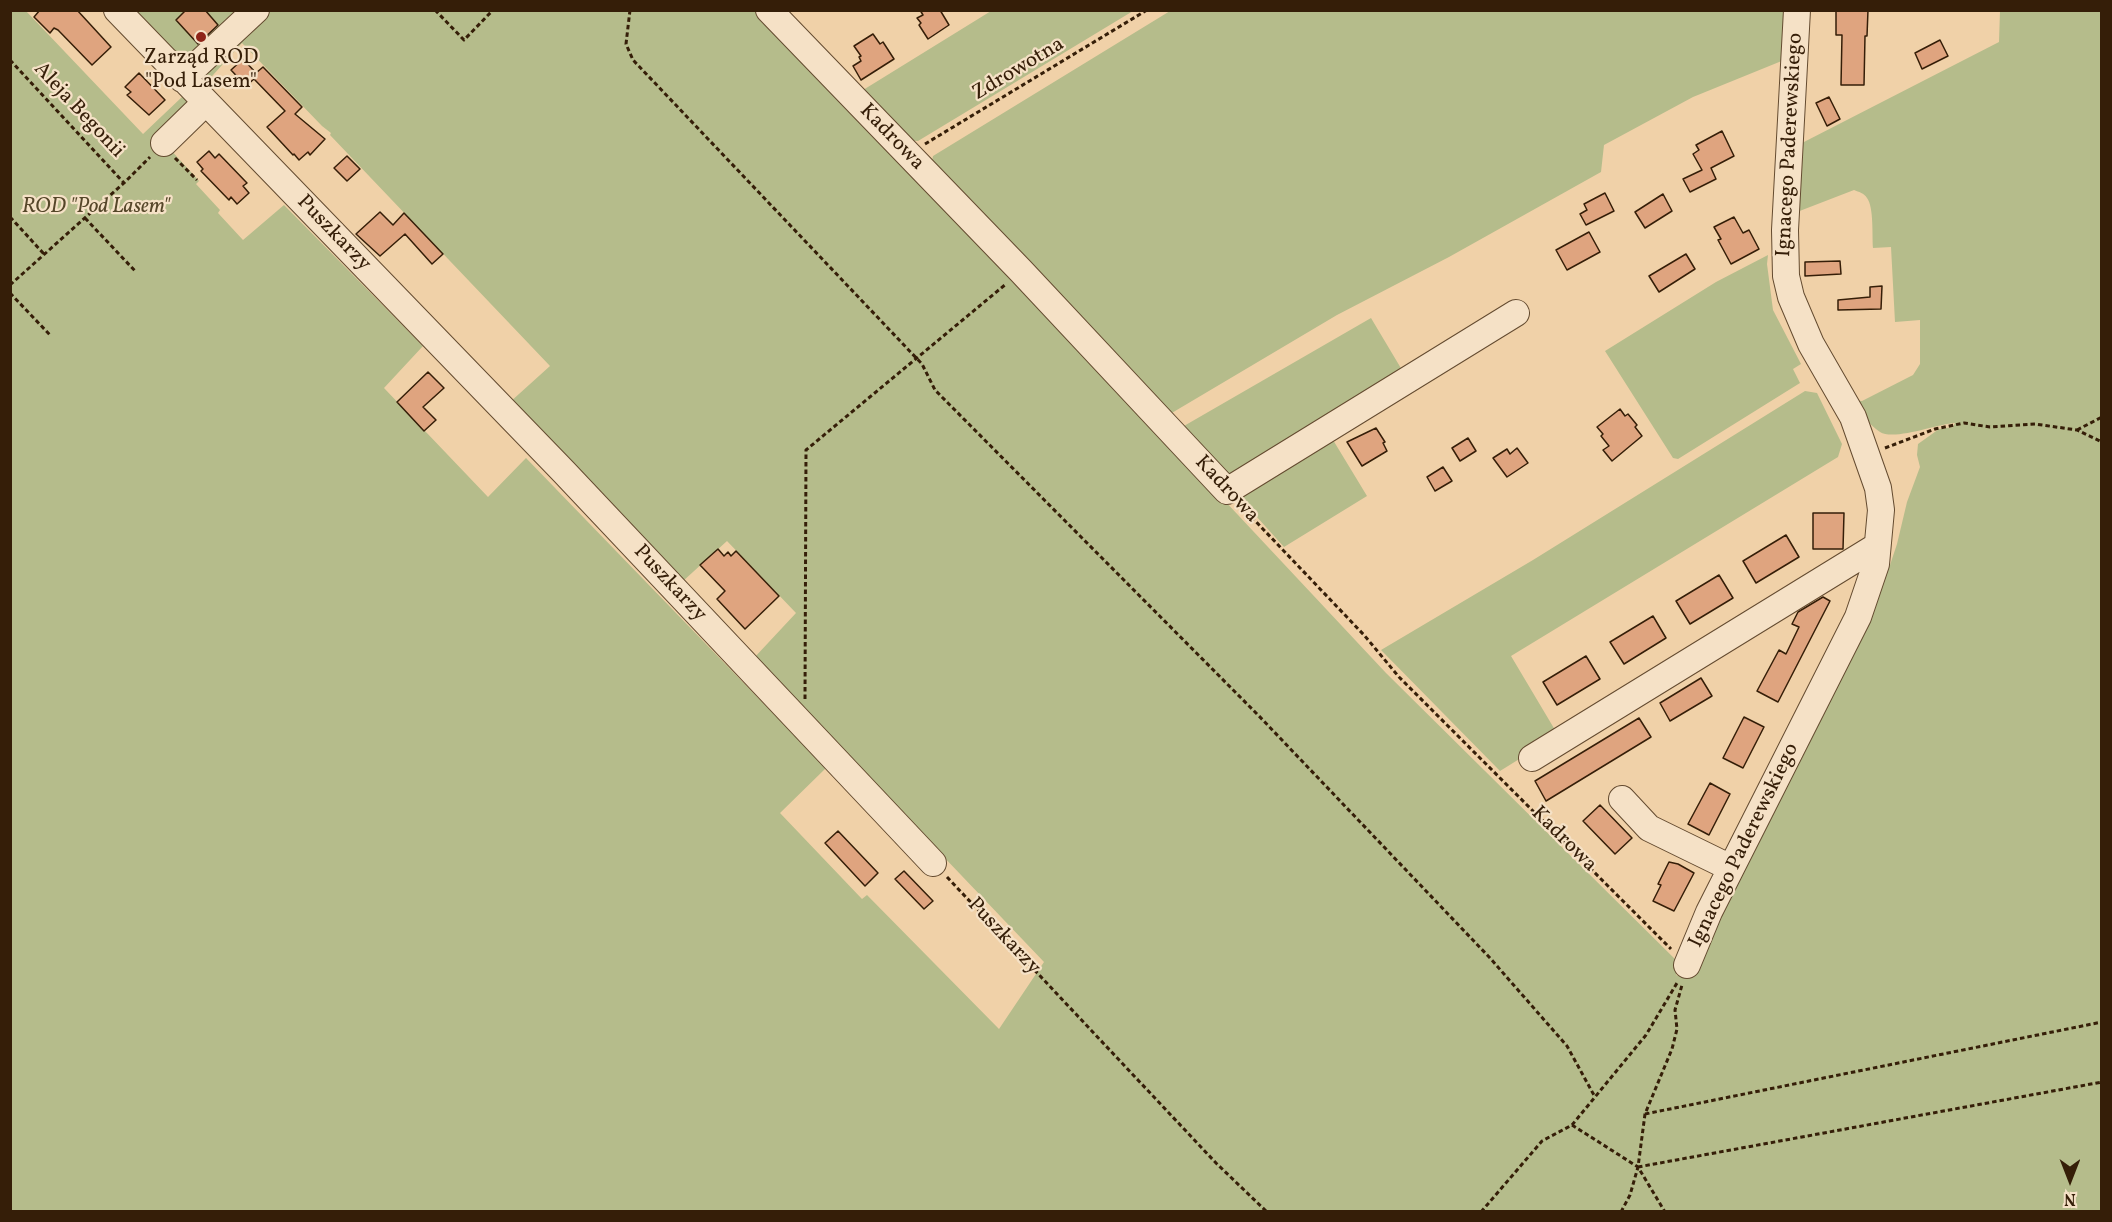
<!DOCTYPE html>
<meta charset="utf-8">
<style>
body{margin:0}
#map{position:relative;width:2112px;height:1222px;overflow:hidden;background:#f0d1a8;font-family:Vollkorn,serif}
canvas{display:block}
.frame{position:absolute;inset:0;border:12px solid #351e08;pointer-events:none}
.north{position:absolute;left:2040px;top:1150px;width:60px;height:60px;-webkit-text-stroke:4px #f5e1c6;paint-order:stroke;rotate:180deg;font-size:16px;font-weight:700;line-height:24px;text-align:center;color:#351e08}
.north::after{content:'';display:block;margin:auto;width:21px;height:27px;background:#351e08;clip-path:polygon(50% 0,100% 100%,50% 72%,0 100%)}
</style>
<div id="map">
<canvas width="2112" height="1222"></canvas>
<div class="frame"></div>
<div class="north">N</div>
</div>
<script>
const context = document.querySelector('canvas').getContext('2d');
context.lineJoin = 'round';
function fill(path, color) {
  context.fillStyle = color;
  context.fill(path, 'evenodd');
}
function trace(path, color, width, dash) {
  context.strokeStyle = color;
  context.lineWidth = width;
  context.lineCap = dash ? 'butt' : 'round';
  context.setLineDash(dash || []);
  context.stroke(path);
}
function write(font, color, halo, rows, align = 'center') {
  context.font = font + ' Vollkorn,serif';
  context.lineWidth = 4.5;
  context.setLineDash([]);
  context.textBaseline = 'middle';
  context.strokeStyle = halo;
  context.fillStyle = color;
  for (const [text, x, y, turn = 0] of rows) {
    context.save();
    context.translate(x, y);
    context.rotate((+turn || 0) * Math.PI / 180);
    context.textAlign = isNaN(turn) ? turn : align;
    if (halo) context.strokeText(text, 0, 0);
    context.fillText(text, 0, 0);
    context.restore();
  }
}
const green = new Path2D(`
 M 10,11 L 26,11 L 143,134 L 183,96 L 191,105 L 159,137 L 199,181 L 196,184 L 220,210 L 218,213 L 243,240 L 284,205 L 423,346 L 384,388 L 488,497 L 526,458 L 826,768 L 780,813 L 862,899 L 867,895 L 999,1029 L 1044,962 L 754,658 L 796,613 L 727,541 L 682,582 L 509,403 L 550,366 L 330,135 L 331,133 L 322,126 L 242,43 L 204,85 L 133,11 L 766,11 L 1386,673 L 1681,965 L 1676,975 L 1688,979 L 1890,565 L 1897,544 L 1907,502 L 1920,467 L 1917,455 L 1918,444 L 1939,429 L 1953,427 L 1955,423 C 1937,424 1894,441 1880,432 C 1868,424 1860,411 1851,400 L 1862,401 L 1913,375 L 1920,364 L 1920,320 L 1895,322 L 1891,247 L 1873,248 C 1872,236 1874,207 1867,198 C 1864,193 1859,192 1854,190 L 1797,212 L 1802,143 L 1999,42 L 2000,11 L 2101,11 L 2101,1211 L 11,1211 Z
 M 991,11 L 1133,11 L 918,141 L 899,140 L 855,95 Z
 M 1170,11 L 1788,11 L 1789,58 L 1693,97 L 1604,145 L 1601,172 L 1449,257 L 1337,315 L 1165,417 L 930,171 L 933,156 Z
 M 1768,255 L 1767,264 L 1773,310 L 1801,364 L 1793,369 L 1800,383 L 1678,459 L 1673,458 L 1605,351 L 1716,282 Z
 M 1371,318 L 1405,375 L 1227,484 L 1177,430 Z
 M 1805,391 L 1817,393 L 1842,444 L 1838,457 L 1511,656 L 1558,735 L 1500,771 L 1381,650 L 1533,560 Z
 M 1330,435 L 1367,496 L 1284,547 L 1238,496 Z`);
const building = new Path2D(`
 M 40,10 L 77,10 L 111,47 L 92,65 L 58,30 L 54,28 L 50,33 L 34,17 Z
 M 186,10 L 205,10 L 218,25 L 198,44 L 176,20 Z
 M 920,10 L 940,10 L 949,25 L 928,39 L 919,25 L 921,23 L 917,18 L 923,15 Z
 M 1836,10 L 1868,10 L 1867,36 L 1865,36 L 1864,85 L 1841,85 L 1842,35 L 1836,35 Z
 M 873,34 L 880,44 L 883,42 L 894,59 L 861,80 L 853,66 L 861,61 L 859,57 L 861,56 L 854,46 Z
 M 1940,40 L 1948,56 L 1922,69 L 1915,53 Z
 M 243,59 L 256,73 L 263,67 L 302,107 L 295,114 L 325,139 L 310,155 L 308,152 L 299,160 L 294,154 L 293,155 L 267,127 L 285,111 L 254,79 L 246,86 L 231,70 Z
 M 139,73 L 165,100 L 149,115 L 127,95 L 131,92 L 125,87 Z
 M 1829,97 L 1840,119 L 1827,126 L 1816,103 Z
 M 1722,131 L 1734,156 L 1711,168 L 1716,179 L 1690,192 L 1683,179 L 1702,170 L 1693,154 L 1699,150 L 1696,145 Z
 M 209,151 L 215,158 L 219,154 L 247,183 L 243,186 L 249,193 L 237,204 L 231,197 L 229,200 L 201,171 L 203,169 L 197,162 Z
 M 347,156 L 360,169 L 347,181 L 334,168 Z
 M 1605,193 L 1614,211 L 1586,225 L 1580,214 L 1587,210 L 1584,204 Z
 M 1663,194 L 1672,211 L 1645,228 L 1635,212 Z
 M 380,212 L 393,225 L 404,213 L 443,254 L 432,264 L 405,234 L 380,256 L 356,234 Z
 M 1734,217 L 1743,233 L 1749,230 L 1759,249 L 1731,264 L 1718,240 L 1721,239 L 1714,227 Z
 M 1589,232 L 1600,252 L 1567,270 L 1556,250 Z
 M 1686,254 L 1695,269 L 1659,292 L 1649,276 Z
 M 1840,261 L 1841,274 L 1805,276 L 1805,262 Z
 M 1882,286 L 1881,309 L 1838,310 L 1838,300 L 1870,297 L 1870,287 Z
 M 428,372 L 444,388 L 423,407 L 436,420 L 424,431 L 397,402 Z
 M 1620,409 L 1625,416 L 1628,414 L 1637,425 L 1635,427 L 1642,436 L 1612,461 L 1603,450 L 1609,446 L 1601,436 L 1603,434 L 1597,427 Z
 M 1376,428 L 1385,442 L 1383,443 L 1387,451 L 1362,466 L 1347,442 Z
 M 1468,438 L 1476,451 L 1460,461 L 1452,448 Z
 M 1517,448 L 1528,463 L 1507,477 L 1493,458 L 1507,449 L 1510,454 Z
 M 1443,467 L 1452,481 L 1435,491 L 1427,477 Z
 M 1813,513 L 1844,513 L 1843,549 L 1813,549 Z
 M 1786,535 L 1799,557 L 1756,583 L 1743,561 Z
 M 718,549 L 724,556 L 728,552 L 731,556 L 736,551 L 779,596 L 745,629 L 717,599 L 725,591 L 700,565 Z
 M 1719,575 L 1733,598 L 1690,624 L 1676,601 Z
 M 1823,597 L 1830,601 L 1778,702 L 1757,691 L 1779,650 L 1786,654 L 1799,627 L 1792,624 L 1798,612 Z
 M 1653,616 L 1666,638 L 1624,664 L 1610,642 Z
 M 1586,656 L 1600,679 L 1557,705 L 1543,682 Z
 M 1701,678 L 1712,696 L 1670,721 L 1660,703 Z
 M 1744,717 L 1764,727 L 1743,768 L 1723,758 Z
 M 1639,718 L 1651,737 L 1546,801 L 1535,781 Z
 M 1710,783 L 1730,794 L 1709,835 L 1688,824 Z
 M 1600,805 L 1632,838 L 1615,854 L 1583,821 Z
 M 838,831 L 878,873 L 865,886 L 825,843 Z
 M 1669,862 L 1678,864 L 1694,873 L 1674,911 L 1653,901 L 1661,885 L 1658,884 Z
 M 904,871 L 933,901 L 924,909 L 895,879 Z`);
const path = new Path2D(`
 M 435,10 L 464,40 L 493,10
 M 630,10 L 626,44 L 633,60 L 922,364 L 935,390 L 1259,716 L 1490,958 L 1567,1046 L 1595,1097
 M 10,60 L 124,183
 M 925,144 L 1147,10
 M 175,158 L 197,180
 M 10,217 L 44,254
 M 85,218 L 136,272
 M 10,285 L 124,183 L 150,157
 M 10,293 L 50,335
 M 2077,430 L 2102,417
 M 1885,448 L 1935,429 L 1964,423 L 1990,427 L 2035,424 L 2077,430 L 2102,442
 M 1241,506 L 1364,635 L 1399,677 L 1671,949
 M 805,699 L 806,450 L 1006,284
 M 947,877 L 1216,1163 L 1267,1212
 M 1645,1114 L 2102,1022
 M 1572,1125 L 1638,1167 L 1665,1212
 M 1638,1167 L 2102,1082
 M 1481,1212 L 1542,1141 L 1572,1125 L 1646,1035 L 1677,983
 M 1621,1212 L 1630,1195 L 1638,1167 L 1645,1114 L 1672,1049 L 1677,1029 L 1675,1010 L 1682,985`);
const minor = new Path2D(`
 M 117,10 L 564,472 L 933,863
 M 769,10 L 1021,271 L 1227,491 L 1516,313
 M 182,79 L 256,10
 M 164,143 L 205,103
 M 1532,758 L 1877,546
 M 1622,799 L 1649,828 L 1731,868
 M 1687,965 L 1709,912 L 1858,617 L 1876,564 L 1881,510 L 1878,488 L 1853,417 L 1811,344 L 1791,297 L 1786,276 L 1785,230 L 1797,10`);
const markers = [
 [201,37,6,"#8f2418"]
];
const poiNames = [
 ["Zarząd ROD",201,59],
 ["\"Pod Lasem\"",201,83]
];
const streetNames = [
 ["Zdrowotna",1019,70,-31],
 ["Aleja Begonii",78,111,47],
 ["Kadrowa",891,138,46],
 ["Ignacego Paderewskiego",1791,145,-87],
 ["Puszkarzy",333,234,46],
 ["Kadrowa",1226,490,47],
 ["Puszkarzy",669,584,47],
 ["Kadrowa",1563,840,45],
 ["Ignacego Paderewskiego",1745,846,-64],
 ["Puszkarzy",1003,937,47]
];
const parkNames = [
 ["ROD \"Pod Lasem\"",96,208]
];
fill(green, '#b5bc8b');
fill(building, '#dfa47f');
trace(building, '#351e08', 1.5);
trace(minor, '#644b30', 28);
trace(path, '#351e08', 3, [4.5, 3]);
trace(minor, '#f5e1c6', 26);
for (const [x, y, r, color] of markers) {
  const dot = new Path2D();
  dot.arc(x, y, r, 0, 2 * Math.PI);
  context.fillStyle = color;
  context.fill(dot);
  trace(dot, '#f5e1c6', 2);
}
write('21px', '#351e08', '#f5e1c6', poiNames);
write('21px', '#351e08', '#f5e1c6', streetNames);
write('italic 21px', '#554629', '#f5e1c6', parkNames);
</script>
